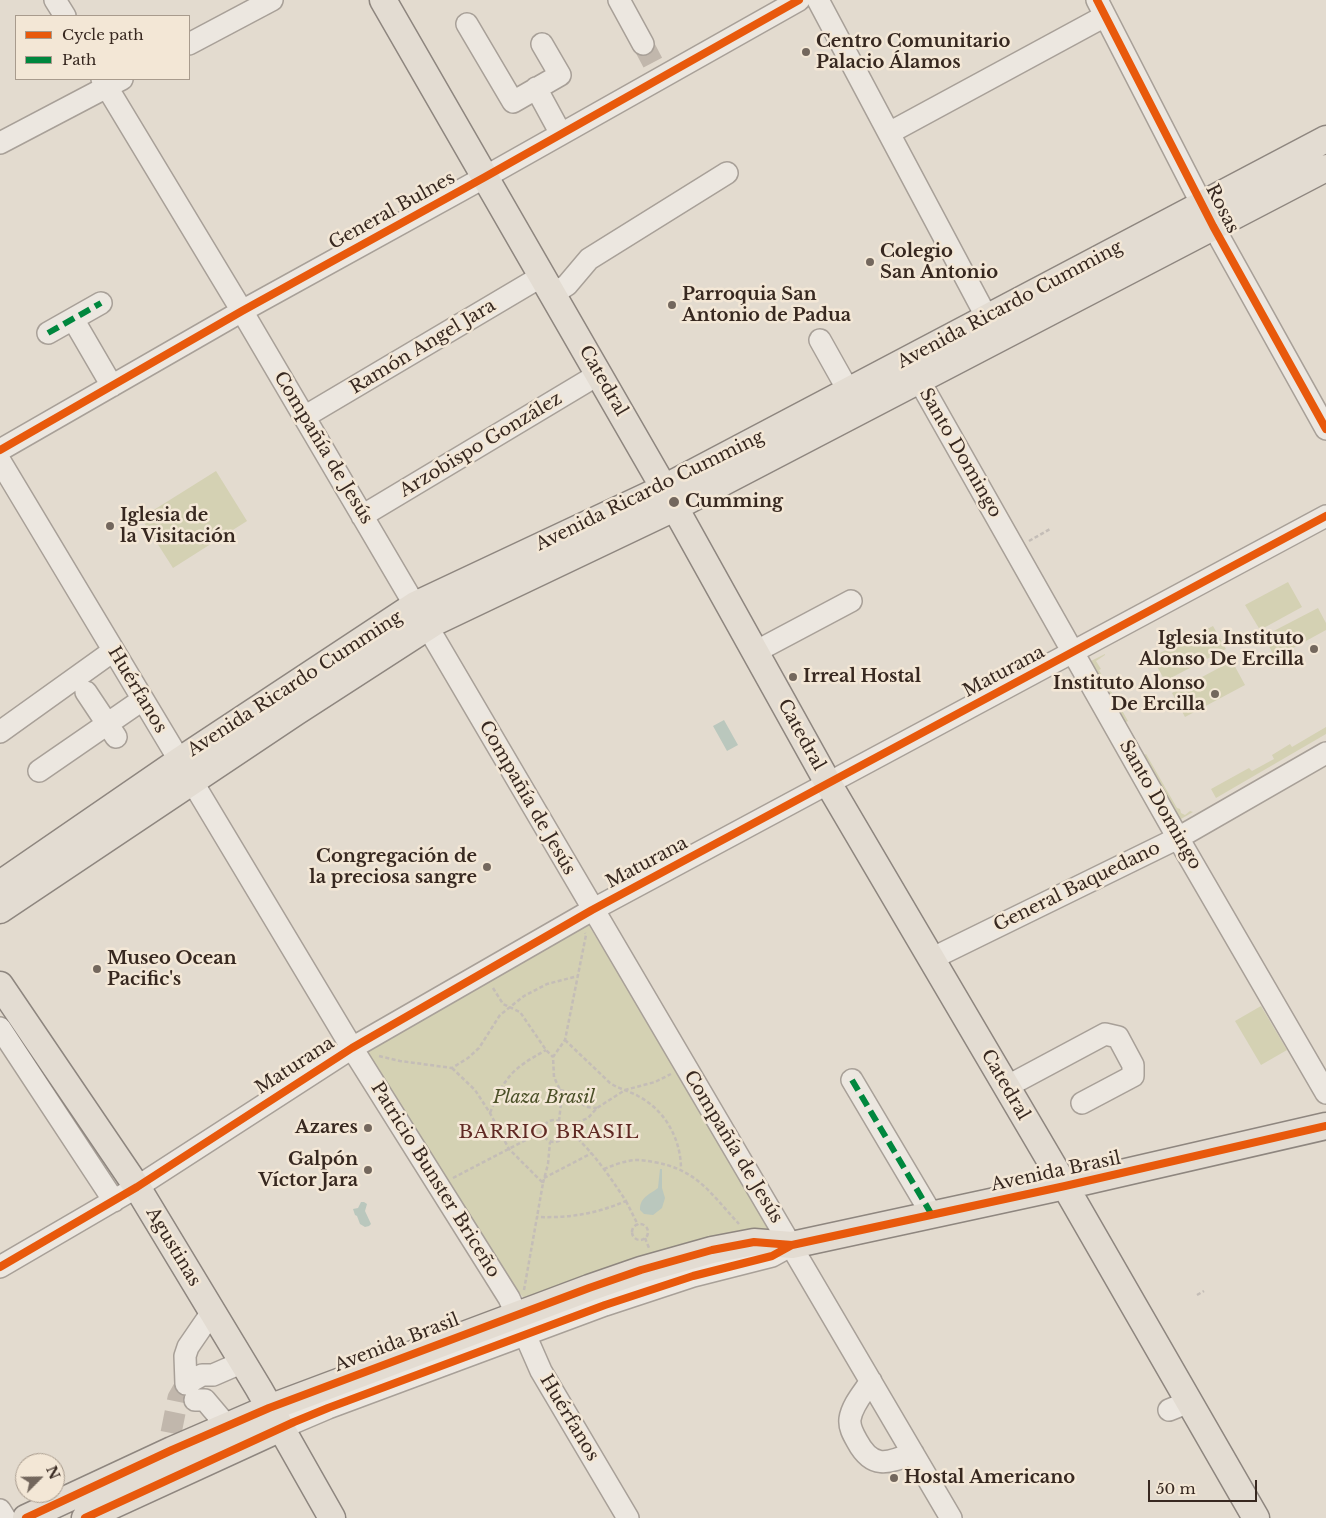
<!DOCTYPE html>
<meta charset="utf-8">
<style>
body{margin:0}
#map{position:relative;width:1326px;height:1518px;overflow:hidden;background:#e3dbcf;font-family:"Libre Baskerville",serif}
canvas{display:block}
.legend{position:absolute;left:15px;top:15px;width:175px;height:65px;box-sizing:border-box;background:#f3e7d6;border:1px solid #a89b8d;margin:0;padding:6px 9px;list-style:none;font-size:15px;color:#372820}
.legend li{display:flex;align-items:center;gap:10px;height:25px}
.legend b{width:25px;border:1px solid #a89b8d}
.north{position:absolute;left:15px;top:1453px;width:50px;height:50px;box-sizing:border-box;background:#f3e7d6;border:1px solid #a89b8d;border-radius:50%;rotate:67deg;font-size:14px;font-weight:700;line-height:20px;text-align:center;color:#372820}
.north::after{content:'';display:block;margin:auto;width:18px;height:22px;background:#73675d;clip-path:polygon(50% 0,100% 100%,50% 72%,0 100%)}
.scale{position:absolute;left:1148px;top:1480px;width:109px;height:22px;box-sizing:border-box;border:2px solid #372820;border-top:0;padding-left:6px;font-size:15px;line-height:18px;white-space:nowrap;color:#372820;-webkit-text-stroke:4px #f3e7d6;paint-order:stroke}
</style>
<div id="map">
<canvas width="1326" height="1518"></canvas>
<ul class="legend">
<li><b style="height:6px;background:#e8590c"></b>Cycle path</li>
<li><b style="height:6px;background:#00873e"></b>Path</li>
</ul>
<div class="north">N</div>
<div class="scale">50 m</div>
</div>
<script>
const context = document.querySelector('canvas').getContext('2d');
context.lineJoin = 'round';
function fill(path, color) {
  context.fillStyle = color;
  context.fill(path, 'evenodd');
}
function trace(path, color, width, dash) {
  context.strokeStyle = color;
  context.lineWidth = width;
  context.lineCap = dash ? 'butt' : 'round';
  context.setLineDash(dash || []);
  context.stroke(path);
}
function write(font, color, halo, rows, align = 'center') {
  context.font = font + ' "Libre Baskerville",serif';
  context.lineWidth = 5;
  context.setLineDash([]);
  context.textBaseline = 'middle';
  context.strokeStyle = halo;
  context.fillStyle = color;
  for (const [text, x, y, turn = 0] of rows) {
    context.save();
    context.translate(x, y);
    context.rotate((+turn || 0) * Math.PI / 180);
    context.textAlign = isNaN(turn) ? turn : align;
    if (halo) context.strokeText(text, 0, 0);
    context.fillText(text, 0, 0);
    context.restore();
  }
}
const green = new Path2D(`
 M 216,471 L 247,521 L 173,568 L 141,518 Z
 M 1288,582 L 1302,607 L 1260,630 L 1245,605 Z
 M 1318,608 L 1326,623 L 1326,630 L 1275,658 L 1264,636 Z
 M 1213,626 L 1226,649 L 1165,681 L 1152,657 Z
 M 1105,654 L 1105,655 L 1096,661 L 1101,669 L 1099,670 L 1128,721 L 1121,725 L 1087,663 Z
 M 1232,661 L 1245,685 L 1185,717 L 1172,693 Z
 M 1326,727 L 1326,734 L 1216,798 L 1211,789 L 1249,768 L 1252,771 L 1274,759 L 1272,755 L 1290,744 L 1292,747 Z
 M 1146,754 L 1177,808 L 1180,809 L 1181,813 L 1185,815 L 1190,811 L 1193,812 L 1181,819 L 1173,816 L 1140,757 Z
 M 588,924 L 767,1217 L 769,1228 L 767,1231 L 524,1298 L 521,1295 L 441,1174 L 365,1052 Z
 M 1261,1006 L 1287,1050 L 1261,1065 L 1235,1021 Z`);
const water = new Path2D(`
 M 724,720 L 738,745 L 727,751 L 713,726 Z
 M 660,1169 L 662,1169 L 662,1188 L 665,1198 L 662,1208 L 653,1215 L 644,1214 L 640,1210 C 640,1197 649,1195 658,1188 Z
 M 361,1202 L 364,1202 L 367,1204 L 365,1211 L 371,1224 L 369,1226 L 365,1227 L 360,1224 L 357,1216 L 355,1215 L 353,1209 L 358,1208 Z`);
const minorTunnel = new Path2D(`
 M 643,44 L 653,63
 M 171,1433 L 178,1398 L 186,1384`);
const path = new Path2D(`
 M 1029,541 L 1050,529
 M 493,988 L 503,1004 L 520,1012 L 546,1050 L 553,1057
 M 565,1040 L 610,1083 C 619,1089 629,1091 638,1096 C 665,1110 681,1139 681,1169
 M 379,1056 L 400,1061 L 452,1068 L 468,1058 L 479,1048 L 500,1015 L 524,996 L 547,984 L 578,976
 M 452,1068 L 475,1090 L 490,1113 L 509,1149 L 543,1183 L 537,1217
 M 560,1090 L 568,1092 L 586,1107 L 597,1108
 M 490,1113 C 505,1076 512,1069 546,1050
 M543 1131a11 11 0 1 1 22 0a11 11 0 1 1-22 0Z
 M 559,1121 L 561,1103 L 560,1090 L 554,1077 L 553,1057 L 565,1040 L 586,935 L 585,933
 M 565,1128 L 588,1118 L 597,1108 L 625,1090 L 655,1082 L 671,1074
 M 604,1169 C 614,1165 626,1160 638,1160 C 643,1160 648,1161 653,1162 C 697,1169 711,1194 739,1224
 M 453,1178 L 543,1131
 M 544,1178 L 592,1153
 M 543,1183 L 548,1164 L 550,1142
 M 626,1201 L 638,1225
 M632 1232a8 8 0 1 1 16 0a8 8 0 1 1-16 0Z
 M 645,1238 L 649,1248
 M 524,1290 L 537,1217 C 571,1218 595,1214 626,1201 C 608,1174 591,1148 565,1128
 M 1197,1295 L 1204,1291`);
const minor = new Path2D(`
 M 55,0 L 65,16
 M 619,0 L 643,44
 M 818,0 L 994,331
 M 1097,0 L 1213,226 L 1326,429
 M 467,24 L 513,102 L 560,75 L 542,44
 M 189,44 L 272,0
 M 102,79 L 242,311 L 951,1518
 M 536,88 L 561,134
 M 889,133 L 1105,16
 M 0,143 L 122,79
 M 553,294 L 567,285 L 589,259 L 727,173
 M 73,319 L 112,386
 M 48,333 L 101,303
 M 820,340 L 848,390
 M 911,366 L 1178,838 L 1326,1093
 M 304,417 L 542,276
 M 0,450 L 242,311 L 485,177 L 799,0
 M 0,461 L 352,1048 L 509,1298 L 541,1371 L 628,1518
 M 362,516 L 599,374
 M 755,652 L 851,601
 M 86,692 L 116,737
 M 0,732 L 113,651
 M 39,771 L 142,700
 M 931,959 L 1178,838 L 1326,753
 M 0,1028 L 114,1201
 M 852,1080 L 932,1215
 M 1006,1087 L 1105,1034 L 1118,1037 L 1133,1065 L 1133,1076 L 1082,1103
 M 0,1267 L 137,1187 L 352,1048 L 592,910 L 1326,516
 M 212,1312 L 188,1347 L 185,1356 L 186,1384 L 202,1375 L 213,1375 L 243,1362
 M 871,1381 C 864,1392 852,1405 850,1419 C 849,1427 853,1434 857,1441 C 872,1469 887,1464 913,1453
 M 195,1400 L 205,1400 L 227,1426
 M 1169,1410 L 1189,1402
 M 281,1428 L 328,1408 L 605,1305 L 693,1276 L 772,1256 L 792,1245
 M 0,1510 L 5,1518`);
const major = new Path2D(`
 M 383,0 L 664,488 L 828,783 L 1065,1186 L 1256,1518
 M 0,884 L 179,761 L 415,605 L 664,488 L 1326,139
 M 0,910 L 296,712 L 435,622 L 668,511 L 1326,168
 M 0,985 L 137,1187 L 259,1389 L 332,1518
 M 26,1518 L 172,1450 L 269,1408 L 589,1288 L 641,1270 L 712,1250 L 754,1242 L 792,1245 L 1065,1186 L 1326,1126
 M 85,1518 L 281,1428`);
const quiet = new Path2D(`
 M 48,333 L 101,303
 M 852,1080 L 932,1215`);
const cycleway = new Path2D(`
 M 1097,0 L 1213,226 L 1326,429
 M 0,450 L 242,311 L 485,177 L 799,0
 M 0,1267 L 137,1187 L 352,1048 L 592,910 L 1326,516
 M 26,1518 L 172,1450 L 269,1408 L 589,1288 L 641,1270 L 712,1250 L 754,1242 L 792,1245 L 1065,1186 L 1326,1126
 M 85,1518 L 294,1422 L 328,1408 L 605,1305 L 693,1276 L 772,1256 L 792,1245`);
const markers = [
 [806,52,5,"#73675d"],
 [870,262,5,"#73675d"],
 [672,305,5,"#73675d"],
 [674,502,6,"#73675d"],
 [110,526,5,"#73675d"],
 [1314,649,5,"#73675d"],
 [793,677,5,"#73675d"],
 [1215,694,5,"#73675d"],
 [487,867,5,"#73675d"],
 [97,969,5,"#73675d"],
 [368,1128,5,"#73675d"],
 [368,1170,5,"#73675d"],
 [894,1478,5,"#73675d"]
];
const poiNames = [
 ["Centro Comunitario",816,42],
 ["Palacio Álamos",816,63],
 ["Colegio",880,252],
 ["San Antonio",880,273],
 ["Parroquia San",682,295],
 ["Antonio de Padua",682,316],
 ["Cumming",685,502],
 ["Iglesia de",120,516],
 ["la Visitación",120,537],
 ["Iglesia Instituto",1304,639,"right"],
 ["Alonso De Ercilla",1304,660,"right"],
 ["Irreal Hostal",803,677],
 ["Instituto Alonso",1205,684,"right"],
 ["De Ercilla",1205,705,"right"],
 ["Congregación de",477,857,"right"],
 ["la preciosa sangre",477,878,"right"],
 ["Museo Ocean",107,959],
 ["Pacific's",107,980],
 ["Azares",358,1128,"right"],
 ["Galpón",358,1160,"right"],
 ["Víctor Jara",358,1181,"right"],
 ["Hostal Americano",904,1478]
];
const streetNames = [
 ["Rosas",1222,209,63],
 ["General Bulnes",392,211,-29],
 ["Avenida Ricardo Cumming",1010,305,-28],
 ["Ramón Angel Jara",423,347,-31],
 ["Catedral",603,381,60],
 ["Arzobispo González",481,445,-31],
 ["Compañía de Jesús",323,448,59],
 ["Santo Domingo",960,453,60],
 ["Avenida Ricardo Cumming",650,491,-26],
 ["Maturana",1004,672,-28],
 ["Avenida Ricardo Cumming",295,684,-33],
 ["Huérfanos",137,690,59],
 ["Catedral",801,735,61],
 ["Compañía de Jesús",527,798,60],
 ["Santo Domingo",1160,805,60],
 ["Maturana",647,863,-28],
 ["General Baquedano",1077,887,-26],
 ["Maturana",295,1066,-33],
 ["Catedral",1005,1085,60],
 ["Compañía de Jesús",733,1147,59],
 ["Avenida Brasil",1056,1172,-12],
 ["Patricio Bunster Briceño",435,1180,58],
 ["Agustinas",173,1247,59],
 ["Avenida Brasil",397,1343,-21],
 ["Huérfanos",569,1418,59]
];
const parkNames = [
 ["Plaza Brasil",544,1098]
];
const neighbourhoodNames = [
 ["BARRIO BRASIL",549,1133]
];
fill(green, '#d4d1b3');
fill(water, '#bac7bd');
trace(minorTunnel, '#c1b7ac', 21, [21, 11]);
trace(minor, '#a8a098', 24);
trace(major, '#8e867f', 29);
trace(path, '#c4bdb7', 2.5, [4, 2.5]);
trace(minor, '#ece7e0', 21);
trace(major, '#e3dcd2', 26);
trace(quiet, '#00873e', 6, [12, 6]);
trace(cycleway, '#e8590c', 8);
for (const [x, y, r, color] of markers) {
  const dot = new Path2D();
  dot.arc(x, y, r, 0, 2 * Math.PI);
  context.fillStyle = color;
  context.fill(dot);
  trace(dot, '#f3e7d6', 2);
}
write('bold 18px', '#372820', '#f3e7d6', poiNames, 'left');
write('18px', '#372820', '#f3e7d6', streetNames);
write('italic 18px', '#4c5129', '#f3e7d6', parkNames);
context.letterSpacing = '1px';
write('19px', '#602923', '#f3e7d6', neighbourhoodNames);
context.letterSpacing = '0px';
</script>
